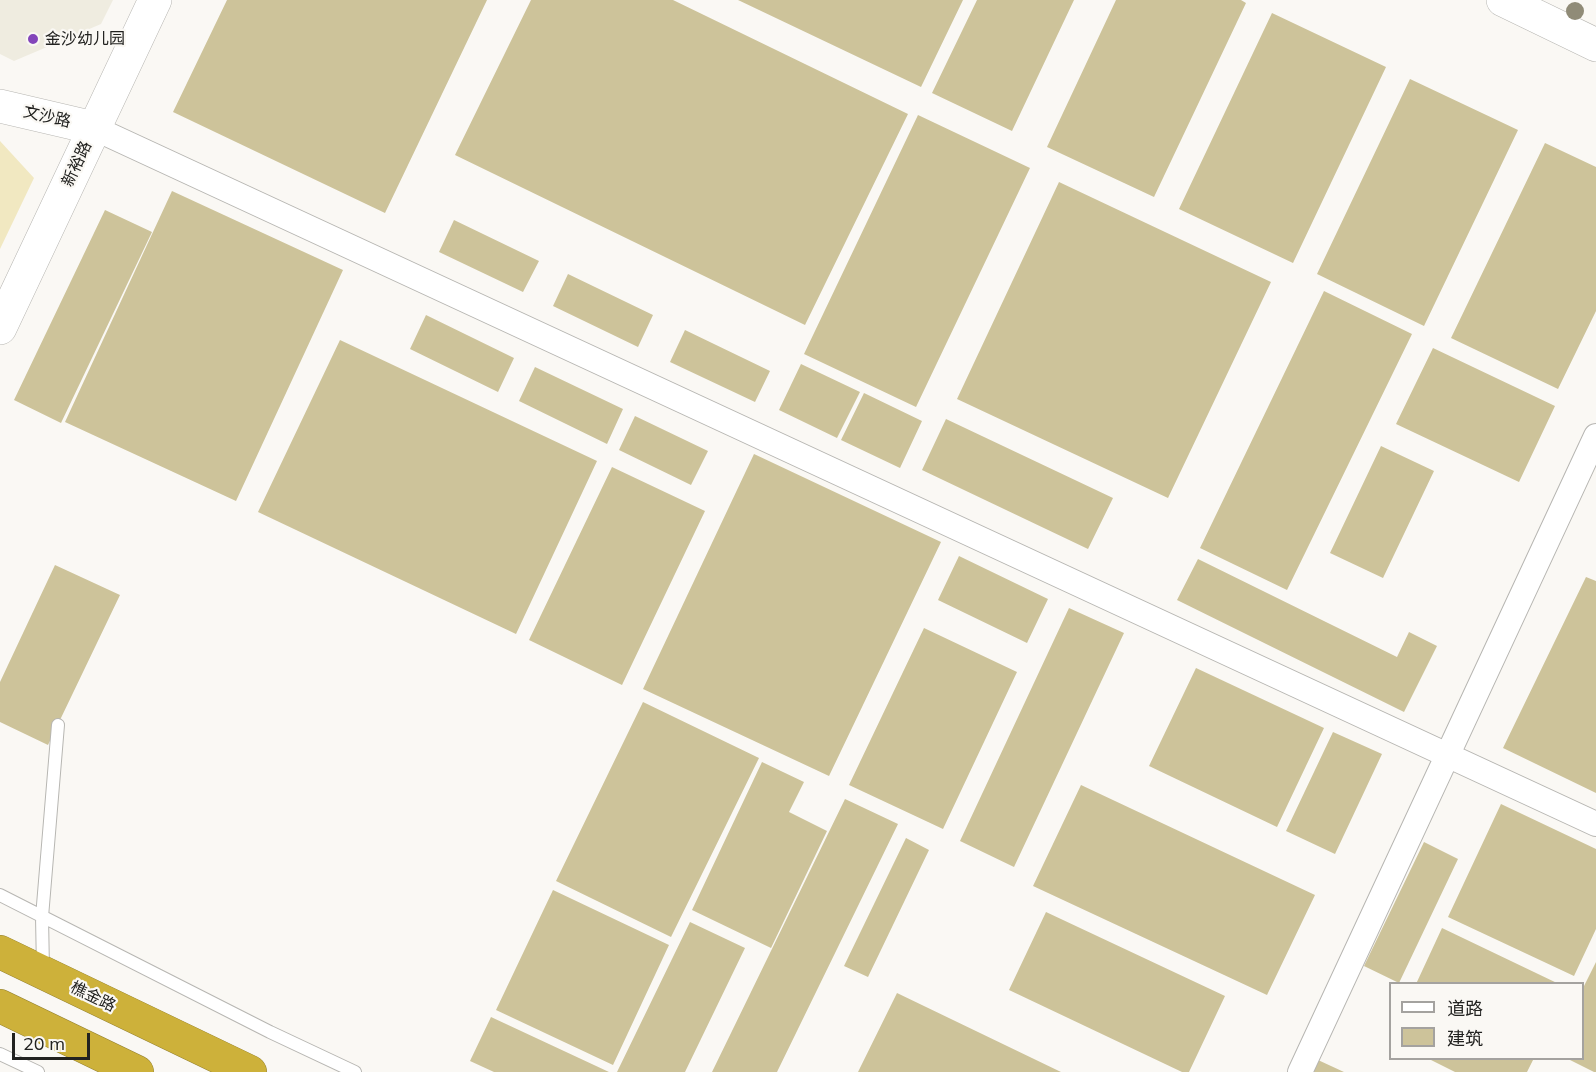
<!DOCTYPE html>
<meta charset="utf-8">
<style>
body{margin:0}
#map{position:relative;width:1596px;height:1072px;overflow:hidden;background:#faf8f4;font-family:Mulish,"Noto Sans SC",sans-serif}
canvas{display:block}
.legend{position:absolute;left:1389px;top:982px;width:195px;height:78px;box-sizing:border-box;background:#faf8f4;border:2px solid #a4a29f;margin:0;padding:8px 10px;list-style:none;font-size:18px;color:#222220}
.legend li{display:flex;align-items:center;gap:12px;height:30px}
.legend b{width:30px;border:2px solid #a4a29f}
.scale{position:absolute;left:12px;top:1033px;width:78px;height:27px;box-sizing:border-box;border:3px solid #222220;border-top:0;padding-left:8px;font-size:18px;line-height:21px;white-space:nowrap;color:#222220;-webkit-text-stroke:4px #faf8f4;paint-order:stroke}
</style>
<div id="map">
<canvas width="1596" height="1072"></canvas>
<ul class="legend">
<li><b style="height:8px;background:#fff"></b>道路</li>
<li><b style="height:16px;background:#cdc39a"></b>建筑</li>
</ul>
<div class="scale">20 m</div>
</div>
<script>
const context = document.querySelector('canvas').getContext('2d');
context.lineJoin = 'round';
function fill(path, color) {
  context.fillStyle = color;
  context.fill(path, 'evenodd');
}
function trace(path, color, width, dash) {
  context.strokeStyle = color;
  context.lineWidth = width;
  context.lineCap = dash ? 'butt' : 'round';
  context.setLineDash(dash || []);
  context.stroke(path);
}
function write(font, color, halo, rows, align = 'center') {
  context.font = font + ' Mulish,"Noto Sans SC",sans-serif';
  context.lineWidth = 4.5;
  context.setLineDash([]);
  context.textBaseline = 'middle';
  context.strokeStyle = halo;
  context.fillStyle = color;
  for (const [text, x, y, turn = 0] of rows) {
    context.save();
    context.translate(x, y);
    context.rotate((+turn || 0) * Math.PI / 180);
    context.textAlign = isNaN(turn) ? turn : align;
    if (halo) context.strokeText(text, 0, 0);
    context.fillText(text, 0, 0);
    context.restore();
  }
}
const built = new Path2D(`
 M 0,0 L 113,0 L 101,24 L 14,61 L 0,54 Z`);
const green = new Path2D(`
 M 0,141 L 34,178 L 0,249 Z`);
const building = new Path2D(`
 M 227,0 L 487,0 L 385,213 L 173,112 Z
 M 531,0 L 673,0 L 908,114 L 805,325 L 455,155 Z
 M 738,0 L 963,0 L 921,87 Z
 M 977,0 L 1074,0 L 1012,131 L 932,93 Z
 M 1116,0 L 1241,0 L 1246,3 L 1154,197 L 1047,147 Z
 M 1272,13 L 1386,67 L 1293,263 L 1179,209 Z
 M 1410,79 L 1518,130 L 1424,326 L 1317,274 Z
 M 918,115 L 1030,168 L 916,407 L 804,354 Z
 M 1545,143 L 1596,167 L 1596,311 L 1558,389 L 1451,338 Z
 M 1059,182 L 1271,282 L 1168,498 L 957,399 Z
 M 172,191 L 343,270 L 236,501 L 65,422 Z
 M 105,210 L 152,232 L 61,423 L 14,400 Z
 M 454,220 L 539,261 L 523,292 L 439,252 Z
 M 568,274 L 653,315 L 638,347 L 553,306 Z
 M 1324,291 L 1412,334 L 1287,590 L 1200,548 Z
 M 426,315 L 514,358 L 498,392 L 410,349 Z
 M 685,330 L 770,371 L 755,402 L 670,362 Z
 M 340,340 L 597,461 L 516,634 L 258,512 Z
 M 1433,348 L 1555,406 L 1519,482 L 1396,424 Z
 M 801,364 L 860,392 L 837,438 L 779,410 Z
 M 535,367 L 623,409 L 607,444 L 519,401 Z
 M 864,393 L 922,421 L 900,468 L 841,440 Z
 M 635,416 L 708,451 L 691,485 L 619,450 Z
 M 946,419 L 1113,498 L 1088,549 L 922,470 Z
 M 1381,446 L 1434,471 L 1383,578 L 1330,553 Z
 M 754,454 L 941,542 L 829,776 L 643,689 Z
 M 612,467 L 705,511 L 622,685 L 529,640 Z
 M 959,556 L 1048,599 L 1027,643 L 938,600 Z
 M 1198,559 L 1397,657 L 1409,632 L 1437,646 L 1404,712 L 1177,600 Z
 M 55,565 L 120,595 L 48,745 L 0,722 L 0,682 Z
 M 1586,577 L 1596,581 L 1596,793 L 1503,748 Z
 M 1069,608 L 1124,633 L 1014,867 L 960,841 Z
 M 924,628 L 1017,672 L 943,829 L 849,785 Z
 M 1196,668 L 1324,728 L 1277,827 L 1149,766 Z
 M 643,702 L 759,758 L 671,937 L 556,881 Z
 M 1333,732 L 1382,754 L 1335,854 L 1286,831 Z
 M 762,762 L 804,782 L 789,812 L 827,831 L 771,948 L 692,910 Z
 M 1081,785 L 1315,895 L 1267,995 L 1033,886 Z
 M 845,799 L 898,824 L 777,1072 L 712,1072 Z
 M 1501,804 L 1596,849 L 1596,929 L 1574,976 L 1448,917 Z
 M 906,838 L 929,850 L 868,977 L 844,966 Z
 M 1424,842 L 1458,859 L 1399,983 L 1364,966 Z
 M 553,890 L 669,945 L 613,1065 L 496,1010 Z
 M 1046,912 L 1225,996 L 1189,1072 L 1182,1072 L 1009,990 Z
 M 690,922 L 745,948 L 685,1072 L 617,1072 Z
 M 1442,928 L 1559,984 L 1416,984 Z
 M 1596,962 L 1596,1072 L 1594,1072 L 1566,1058 L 1582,1058 L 1582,990 Z
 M 897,993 L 1061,1072 L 858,1072 Z
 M 491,1017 L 609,1072 L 494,1072 L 470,1061 Z
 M 1427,1058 L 1534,1058 L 1527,1072 L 1455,1072 Z
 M 1318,1060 L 1344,1072 L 1313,1072 Z`);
const lane = new Path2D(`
 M 0,895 L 270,1032 L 355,1072
 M 43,969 L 42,917 L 58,725
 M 0,1054 L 38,1072`);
const street = new Path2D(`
 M 94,128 L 1596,824
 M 1300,1072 L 1596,436`);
const secondary = new Path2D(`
 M 1503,0 L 1596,45
 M 0,106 L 94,128
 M 0,328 L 155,0`);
const highway = new Path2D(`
 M 0,952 L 250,1072
 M 0,1006 L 137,1072`);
const trees = [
 [1575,11]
];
const markers = [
 [33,39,6,"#8345ba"]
];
const poiNames = [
 ["金沙幼儿园",45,39]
];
const streetNames = [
 ["文沙路",47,117,13],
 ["新裕路",77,164,-65],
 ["樵金路",93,997,26]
];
fill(built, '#efece0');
fill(green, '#f1e8c1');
fill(building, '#cdc39a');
trace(lane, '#b7b6b2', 14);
trace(street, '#b7b6b2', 26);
trace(secondary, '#b7b6b2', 34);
trace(highway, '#917f31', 34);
trace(lane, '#fff', 12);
trace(street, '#fff', 24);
trace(secondary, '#fff', 33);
trace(highway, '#cdb13a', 33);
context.fillStyle = '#908b77';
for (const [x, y] of trees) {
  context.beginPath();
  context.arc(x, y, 9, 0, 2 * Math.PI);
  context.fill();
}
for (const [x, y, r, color] of markers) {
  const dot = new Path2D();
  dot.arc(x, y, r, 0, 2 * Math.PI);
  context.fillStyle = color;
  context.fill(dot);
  trace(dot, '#faf8f4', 2);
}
write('16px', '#222220', '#faf8f4', poiNames, 'left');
write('16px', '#222220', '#faf8f4', streetNames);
</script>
